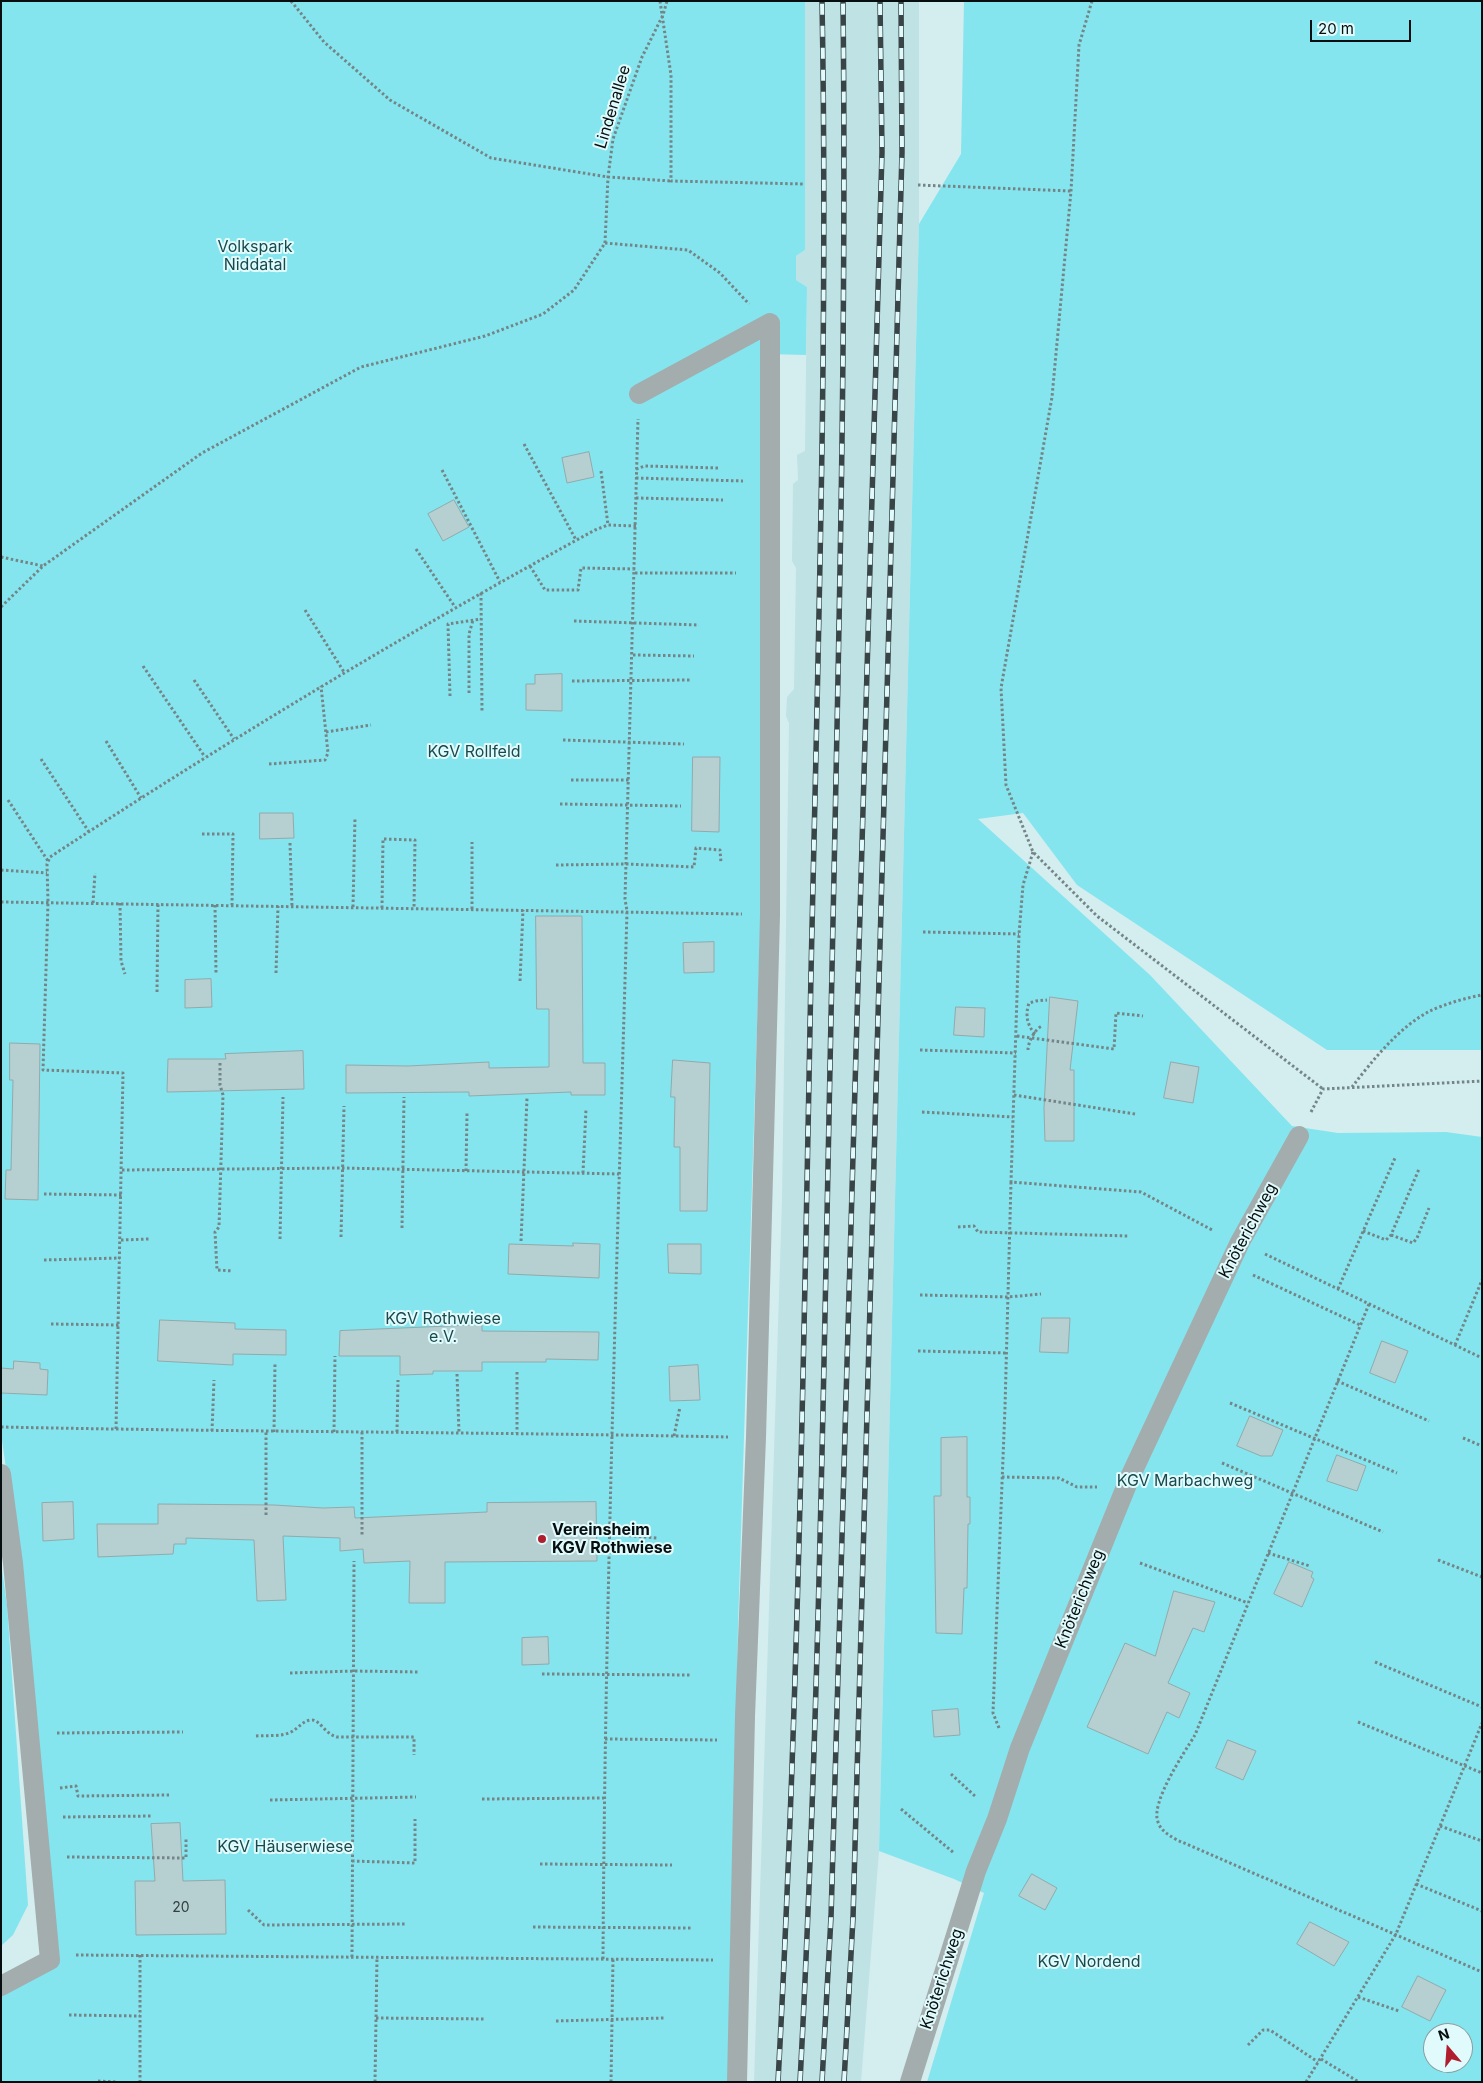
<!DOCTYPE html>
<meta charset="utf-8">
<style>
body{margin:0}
#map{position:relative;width:1483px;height:2083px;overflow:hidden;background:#d4edef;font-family:Inter,sans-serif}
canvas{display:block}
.frame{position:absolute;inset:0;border:2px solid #060e0f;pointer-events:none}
.north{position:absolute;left:1423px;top:2023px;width:50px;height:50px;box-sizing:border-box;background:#e1fbfd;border:1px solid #899c9e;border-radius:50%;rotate:342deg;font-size:14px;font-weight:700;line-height:20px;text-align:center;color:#060e0f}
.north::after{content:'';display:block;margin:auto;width:18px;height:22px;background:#b01d2c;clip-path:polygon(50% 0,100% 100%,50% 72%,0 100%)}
.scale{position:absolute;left:1310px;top:20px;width:101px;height:22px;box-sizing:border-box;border:2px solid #060e0f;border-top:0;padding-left:6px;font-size:15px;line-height:18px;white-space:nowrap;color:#060e0f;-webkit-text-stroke:4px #e1fbfd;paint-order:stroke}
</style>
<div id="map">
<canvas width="1483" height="2083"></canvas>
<div class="frame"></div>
<div class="north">N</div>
<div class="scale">20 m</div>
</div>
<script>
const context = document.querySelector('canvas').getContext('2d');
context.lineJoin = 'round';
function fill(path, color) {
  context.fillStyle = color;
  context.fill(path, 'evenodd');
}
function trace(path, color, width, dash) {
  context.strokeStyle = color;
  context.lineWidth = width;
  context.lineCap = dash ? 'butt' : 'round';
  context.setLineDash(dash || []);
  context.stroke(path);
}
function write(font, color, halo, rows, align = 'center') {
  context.font = font + ' Inter,sans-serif';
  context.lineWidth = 4;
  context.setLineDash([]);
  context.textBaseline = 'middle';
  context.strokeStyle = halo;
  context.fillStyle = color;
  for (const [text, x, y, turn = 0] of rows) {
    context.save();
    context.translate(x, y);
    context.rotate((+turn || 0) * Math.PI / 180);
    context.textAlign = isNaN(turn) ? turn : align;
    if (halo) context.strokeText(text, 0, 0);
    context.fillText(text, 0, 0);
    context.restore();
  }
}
const built = new Path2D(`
 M 805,1 L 919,1 L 919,224 L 879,1851 L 861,2082 L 754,2082 L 782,1200 L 789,723 L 786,716 L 787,697 L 794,689 L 796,568 L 792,561 L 793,484 L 798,480 L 797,455 L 805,451 L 807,287 L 796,280 L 796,256 L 805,250 Z`);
const green = new Path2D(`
 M 1,1 L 805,1 L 805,250 L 796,256 L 796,280 L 807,287 L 806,355 L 766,354 L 761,903 L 738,1626 L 730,2082 L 1,2082 L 1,1987 L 43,1958 L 25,1604 L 1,1433 Z
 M 964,1 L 1482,1 L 1482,1050 L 1327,1050 L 1077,885 L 1023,813 L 978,819 L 1150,975 L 1292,1126 L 1338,1133 L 1446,1132 L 1482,1137 L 1482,2082 L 927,2082 L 984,1893 L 954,1879 L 879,1851 L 919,224 L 961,154 ZM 1433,2033 L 1463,2033 L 1463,2063 L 1433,2063 Z
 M 1,1563 L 7,1605 L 28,1905 L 13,1935 L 1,1946 Z`);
const building = new Path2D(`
 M 589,452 L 594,477 L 567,483 L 562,458 Z
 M 454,500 L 469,527 L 443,541 L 428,514 Z
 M 562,674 L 562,711 L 526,710 L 526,684 L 535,684 L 535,675 Z
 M 693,757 L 720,757 L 719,832 L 692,831 Z
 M 260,813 L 293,813 L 294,838 L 260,839 Z
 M 536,916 L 582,916 L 583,1063 L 605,1063 L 605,1095 L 571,1095 L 571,1092 L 469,1096 L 469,1092 L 346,1093 L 346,1065 L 408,1066 L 489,1062 L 489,1068 L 549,1067 L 549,1009 L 537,1009 Z
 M 714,942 L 714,972 L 684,973 L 683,943 Z
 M 211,979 L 212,1007 L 185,1008 L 185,980 Z
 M 1050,997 L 1078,1001 L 1070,1070 L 1074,1070 L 1074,1141 L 1045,1141 L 1044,1109 Z
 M 956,1007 L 985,1008 L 984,1037 L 954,1035 Z
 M 10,1043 L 40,1044 L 38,1200 L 5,1199 L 6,1170 L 11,1170 L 13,1080 L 10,1080 Z
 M 303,1051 L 304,1089 L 167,1092 L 168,1059 L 226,1059 L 225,1054 Z
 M 673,1060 L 710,1063 L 707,1211 L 680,1211 L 680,1147 L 674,1147 L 675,1097 L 671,1097 Z
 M 1171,1062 L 1199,1067 L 1193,1103 L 1164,1098 Z
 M 573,1243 L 600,1244 L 599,1278 L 508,1274 L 509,1244 L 573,1246 Z
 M 668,1244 L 701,1244 L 701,1274 L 669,1273 Z
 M 1042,1318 L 1070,1318 L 1068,1353 L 1040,1352 Z
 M 160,1320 L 235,1323 L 235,1329 L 286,1330 L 286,1355 L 233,1354 L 233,1365 L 158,1361 Z
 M 482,1325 L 482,1331 L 599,1332 L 598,1360 L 546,1359 L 546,1362 L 482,1362 L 482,1371 L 433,1371 L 433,1374 L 400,1375 L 400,1356 L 339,1356 L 340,1331 Z
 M 1382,1341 L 1408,1351 L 1395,1383 L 1370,1373 Z
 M 14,1361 L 40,1363 L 40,1369 L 48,1370 L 47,1395 L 1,1393 L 1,1368 L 13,1369 Z
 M 698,1365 L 700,1400 L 670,1401 L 669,1367 Z
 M 1250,1416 L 1283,1430 L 1272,1456 L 1261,1456 L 1237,1446 Z
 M 967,1437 L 967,1497 L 970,1497 L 970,1524 L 968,1524 L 967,1588 L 964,1588 L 962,1634 L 936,1633 L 934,1496 L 941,1496 L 941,1438 Z
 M 1337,1455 L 1366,1466 L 1357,1491 L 1327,1481 Z
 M 73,1502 L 74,1539 L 43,1541 L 42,1503 Z
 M 596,1502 L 597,1561 L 445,1562 L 445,1603 L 409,1603 L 410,1561 L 364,1563 L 363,1549 L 340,1551 L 340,1538 L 283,1536 L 286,1600 L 257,1601 L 254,1540 L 186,1538 L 186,1544 L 174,1544 L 173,1554 L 98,1557 L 97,1524 L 158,1524 L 158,1504 L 274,1505 L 323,1508 L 354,1507 L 355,1518 L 487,1512 L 487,1503 Z
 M 1289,1562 L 1313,1572 L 1311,1577 L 1314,1579 L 1302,1607 L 1274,1594 Z
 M 1174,1591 L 1215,1602 L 1204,1632 L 1193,1628 L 1168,1683 L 1190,1693 L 1179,1718 L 1167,1712 L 1148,1754 L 1087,1727 L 1125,1643 L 1155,1656 Z
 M 548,1637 L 549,1664 L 522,1665 L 522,1638 Z
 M 958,1709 L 960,1735 L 934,1737 L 932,1711 Z
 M 1228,1740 L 1256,1751 L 1243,1780 L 1216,1768 Z
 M 180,1823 L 183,1881 L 225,1880 L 226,1934 L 136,1935 L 135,1881 L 155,1881 L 151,1824 Z
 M 1032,1874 L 1057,1888 L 1045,1910 L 1019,1896 Z
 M 1310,1922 L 1349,1942 L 1334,1966 L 1297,1944 Z
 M 1418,1976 L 1446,1990 L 1430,2021 L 1402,2007 Z`);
const path = new Path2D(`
 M 291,1 L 324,42 L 390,100 L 491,158 L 608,177 L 671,181
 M 660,1 L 671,75 L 671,181 L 804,184
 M 1092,1 L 1079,45 L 1071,191 L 1052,397 L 1001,688 L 1006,785 L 1033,852 L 1097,916 L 1323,1089
 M 918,185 L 1071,191
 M 605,243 L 608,177 L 613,139 L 642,57 L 663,15 L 667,1
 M 605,243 L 688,250 L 720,273 L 749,304
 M 524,444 L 576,540
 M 636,469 L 645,466 L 718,468
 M 442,470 L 500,582
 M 601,471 L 608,525
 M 636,478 L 743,481
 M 636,498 L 723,500
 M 416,549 L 455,607
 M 1,557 L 43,566
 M 530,566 L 545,590 L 578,590 L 581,568 L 635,569
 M 635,573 L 736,573
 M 481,593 L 482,712
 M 1,607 L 43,566 L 202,453 L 361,367 L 485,336 L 543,314 L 574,290 L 605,243
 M 305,610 L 344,672
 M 574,621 L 699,625
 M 633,655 L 694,656
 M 143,666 L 205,757
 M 194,680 L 234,739
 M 572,681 L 690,680
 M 469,693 L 469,634 L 473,620
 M 450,696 L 448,624 L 481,619
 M 326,732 L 371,725
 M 563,740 L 684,744
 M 106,741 L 141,798
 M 41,759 L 89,832
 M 269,764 L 325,760 L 328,753 L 321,686
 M 571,780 L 629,780
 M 8,800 L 48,861
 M 560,804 L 681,806
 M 202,834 L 233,834 L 232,905
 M 290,843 L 292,906
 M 1033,852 L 1023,885 L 1019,934 L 1011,1182 L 1141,1192 L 1214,1231
 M 556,865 L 626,864 L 694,867 L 696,848 L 720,850 L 721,863
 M 1,870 L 47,873
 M 1,902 L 742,914
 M 93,903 L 95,873
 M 120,903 L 121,961 L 125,974
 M 215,905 L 216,973
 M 353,907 L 355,817
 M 382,908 L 383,839 L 415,840 L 414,908
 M 472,909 L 472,842
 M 923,932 L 1019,934
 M 276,973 L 278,906
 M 520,981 L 523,910
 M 157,992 L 158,904
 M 1035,1034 C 1027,1025 1025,1015 1029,1003 L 1036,1001 L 1047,1000
 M 1017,1036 L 1114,1049 L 1116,1013 L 1143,1016
 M 920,1050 L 1016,1053
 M 1028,1050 C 1028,1042 1035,1029 1042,1026
 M 220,1063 L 220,1085 L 223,1095 L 219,1227 L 215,1232 L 217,1270 L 233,1271
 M 1352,1087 C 1372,1061 1400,1026 1430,1011 C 1445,1004 1465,998 1482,995
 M 1014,1095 L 1135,1114
 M 922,1112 L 1013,1117
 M 1311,1112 L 1323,1089 L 1482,1081
 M 122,1170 L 342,1168 L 619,1174
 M 466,1171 L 467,1113
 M 583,1173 L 586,1109
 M 44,1194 L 122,1195
 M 958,1227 L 974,1226 L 978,1232 L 1129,1236
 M 402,1228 L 404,1097
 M 1363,1231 L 1386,1240 L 1391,1235 L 1419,1169
 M 1391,1235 L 1413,1243 L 1417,1238 L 1429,1208
 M 341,1237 L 344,1106
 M 280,1239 L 283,1097
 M 121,1240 L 149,1239
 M 521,1241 L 527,1098
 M 1265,1254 L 1482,1358
 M 44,1260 L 120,1258
 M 1253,1275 L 1360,1325
 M 1338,1289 L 1395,1158
 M 920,1295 L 1008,1297 L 1041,1294
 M 1369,1304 L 1195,1735 C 1184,1753 1150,1803 1158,1822 C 1161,1831 1169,1835 1177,1840 L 1482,1972
 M 51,1324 L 119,1325
 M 1455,1345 L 1482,1280
 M 918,1351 L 1006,1353
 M 517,1372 L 517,1433
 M 457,1374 L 459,1433
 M 1337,1381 L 1429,1421
 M 1230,1403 L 1397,1473
 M 1,1427 C 244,1432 486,1432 728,1437
 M 116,1429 L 123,1073 L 43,1070 L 48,902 L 47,864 L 50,857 C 227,741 408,632 595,530 L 608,525 L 636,526
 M 212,1431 L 214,1380
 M 274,1432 L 275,1363
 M 334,1432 L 335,1356
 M 362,1432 L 362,1537
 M 397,1432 L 398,1380
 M 674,1436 L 680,1407
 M 1463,1438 L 1482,1446
 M 1222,1463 L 1383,1532
 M 1002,1477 L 1059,1478 L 1077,1487 L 1097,1487
 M 266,1515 L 266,1432
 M 609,1534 L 657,1538
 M 1268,1553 L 1310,1566
 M 1438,1560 L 1482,1577
 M 1140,1563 L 1248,1603
 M 1375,1662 L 1482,1707
 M 290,1673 L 354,1671 L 420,1672
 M 542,1674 L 692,1675
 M 1358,1722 L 1482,1773
 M 999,1728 L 993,1713 L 1005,1407 L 1011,1182
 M 57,1733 L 183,1732
 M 256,1736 C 268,1735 281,1737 291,1732 C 299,1728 303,1720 312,1720 C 320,1720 325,1734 337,1737 L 414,1737 L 414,1755
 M 605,1739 L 717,1740
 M 951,1774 L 976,1797
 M 60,1788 L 76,1786 L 78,1796 L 169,1795
 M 482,1799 L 604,1798
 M 270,1800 L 416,1797
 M 901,1809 L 954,1853
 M 63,1817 L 152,1816
 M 1440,1826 L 1482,1841
 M 67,1857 L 186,1858 L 186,1839
 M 352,1861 L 415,1863 L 415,1819
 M 540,1864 L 672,1865
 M 1416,1884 L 1482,1911
 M 248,1910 L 264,1925 L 406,1924
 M 533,1927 L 691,1928
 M 76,1955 L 713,1960
 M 140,1955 L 140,2082
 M 352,1957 L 354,1561
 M 603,1959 C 605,1610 617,1261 627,911 L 625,899 L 638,419
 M 1358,1997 L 1399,2011
 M 69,2015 L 140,2016
 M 376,2018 L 485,2019
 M 556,2021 L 664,2018
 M 1248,2045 L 1263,2030 L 1270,2030 L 1318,2062
 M 1321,2059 L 1359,2082
 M 98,2081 L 116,2082
 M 375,2082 L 377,1957
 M 611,2082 L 613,1959
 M 1306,2082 L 1396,1934 L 1482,1723`);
const service = new Path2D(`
 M 639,394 L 770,323 L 770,915 L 756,1437 L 745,1716 L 737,2082
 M 1,1474 L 13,1563 L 50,1960 L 1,1986
 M 910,2082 L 976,1871 L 997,1819 L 1020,1748 L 1130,1477 L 1240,1242 L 1299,1136`);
const rail = new Path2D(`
 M 778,2082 C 798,1713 804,1343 811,974 C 818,650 828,326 822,1
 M 800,2082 C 818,1744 823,1406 830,1068 C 837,712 847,357 843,1
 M 822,2082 L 831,1917 L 882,152 L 880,1
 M 844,2082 L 853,1918 L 902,152 L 901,1`);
const markers = [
 [542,1539,5,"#b01d2c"]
];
const numberNames = [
 ["20",181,1908]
];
const streetNames = [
 ["Lindenallee",613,107,-73],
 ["Knöterichweg",1248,1231,-62],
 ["Knöterichweg",1080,1599,-68],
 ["Knöterichweg",942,1979,-72]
];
const parkNames = [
 ["Volkspark",255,247],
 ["Niddatal",255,265],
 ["KGV Rollfeld",474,752],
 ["KGV Rothwiese",443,1319],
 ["e.V.",443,1337],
 ["KGV Marbachweg",1185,1481],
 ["KGV Häuserwiese",285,1847],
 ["KGV Nordend",1089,1962]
];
const poiNames = [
 ["Vereinsheim",552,1530],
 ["KGV Rothwiese",552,1548]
];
fill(built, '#bfe2e5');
fill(green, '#84e5ee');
fill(building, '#b6cfd1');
trace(building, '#92aaac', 1);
trace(path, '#748587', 3, [2.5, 2.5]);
trace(service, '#a3adae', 20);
trace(rail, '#384446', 5.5);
trace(rail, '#e1fbfd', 4, [11]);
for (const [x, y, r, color] of markers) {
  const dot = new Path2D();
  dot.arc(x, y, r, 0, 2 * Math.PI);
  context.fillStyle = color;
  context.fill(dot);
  trace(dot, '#e1fbfd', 2);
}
write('14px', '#323e40', null, numberNames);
write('16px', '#060e0f', '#e1fbfd', streetNames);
write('16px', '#18494d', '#e1fbfd', parkNames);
write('bold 16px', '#060e0f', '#e1fbfd', poiNames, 'left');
</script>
